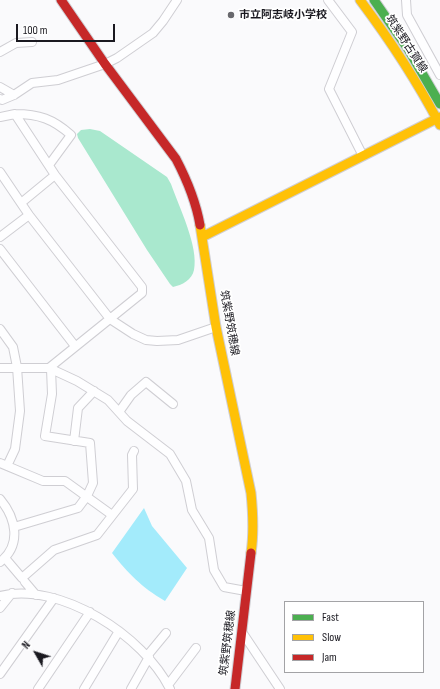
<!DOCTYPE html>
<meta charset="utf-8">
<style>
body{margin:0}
#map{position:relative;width:440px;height:689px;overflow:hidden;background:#fafafc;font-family:"Sofia Sans Condensed",sans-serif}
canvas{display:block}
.legend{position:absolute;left:284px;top:601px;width:140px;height:72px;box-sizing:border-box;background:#fff;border:1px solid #a3a3a6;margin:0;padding:5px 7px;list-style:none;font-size:12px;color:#1a1920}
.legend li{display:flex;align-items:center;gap:8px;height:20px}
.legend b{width:20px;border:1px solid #a3a3a6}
.north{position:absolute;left:16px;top:633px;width:40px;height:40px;-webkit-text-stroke:3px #fff;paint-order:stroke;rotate:309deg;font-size:11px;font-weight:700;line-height:16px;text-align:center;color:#1a1920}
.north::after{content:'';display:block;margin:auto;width:14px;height:18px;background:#1a1920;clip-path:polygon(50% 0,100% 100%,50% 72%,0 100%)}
.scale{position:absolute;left:16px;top:24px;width:99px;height:18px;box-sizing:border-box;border:2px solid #1a1920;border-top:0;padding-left:5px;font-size:12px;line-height:14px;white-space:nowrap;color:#1a1920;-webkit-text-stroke:3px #fff;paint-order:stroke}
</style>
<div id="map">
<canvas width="440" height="689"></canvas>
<ul class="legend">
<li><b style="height:5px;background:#4caf50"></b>Fast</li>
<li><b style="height:5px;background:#ffc107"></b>Slow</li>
<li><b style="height:5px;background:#c62828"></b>Jam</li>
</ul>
<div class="north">N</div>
<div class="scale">100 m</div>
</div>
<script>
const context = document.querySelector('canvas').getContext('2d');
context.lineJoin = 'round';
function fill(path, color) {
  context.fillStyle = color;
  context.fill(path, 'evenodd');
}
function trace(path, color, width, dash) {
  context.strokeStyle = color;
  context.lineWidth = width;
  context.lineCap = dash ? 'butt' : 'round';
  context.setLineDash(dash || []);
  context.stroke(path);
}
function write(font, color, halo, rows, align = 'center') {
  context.font = font + ' "Sofia Sans Condensed","Noto Sans JP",sans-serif';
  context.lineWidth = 3.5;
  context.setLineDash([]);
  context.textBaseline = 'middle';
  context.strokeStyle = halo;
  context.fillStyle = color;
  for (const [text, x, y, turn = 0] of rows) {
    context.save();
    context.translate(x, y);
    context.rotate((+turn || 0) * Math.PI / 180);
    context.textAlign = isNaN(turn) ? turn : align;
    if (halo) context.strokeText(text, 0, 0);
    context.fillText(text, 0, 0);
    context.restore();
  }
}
const forest = new Path2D(`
 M 90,129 L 100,131 L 167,177 L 171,184 C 179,207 199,247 194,270 C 192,280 182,285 173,287 L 170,284 L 147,250 L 78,138 L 77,134 L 81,130 Z`);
const water = new Path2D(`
 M 144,508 L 152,526 L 187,568 L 165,601 C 141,587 128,573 112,553 Z`);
const street = new Path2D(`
 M 328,0 L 352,32 L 329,89 L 363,156
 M 406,0 L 407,15 L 440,75
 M 0,52 L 16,43 L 32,42
 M 0,87 L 14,95
 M 0,99 L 2,100 L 14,95 L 32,83 L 58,80 L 105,64 L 117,58 L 153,33 L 163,21 L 177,0
 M 15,114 C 39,114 53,119 71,135 L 49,165
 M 0,117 L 15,114 L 55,175 L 142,287 L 142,293 L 49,368
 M 0,172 L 29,215 L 110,319 L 133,334 L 146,340 L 157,341 L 178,340 L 216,327
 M 21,203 L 55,175
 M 0,237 L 29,215
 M 0,249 L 75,346
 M 0,329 L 13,347 L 17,367 L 20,411 L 15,449 L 7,466
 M 0,368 L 49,368 L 77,381 L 108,400 L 127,421 L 170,454 L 186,481 L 192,510 L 209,538 L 214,570 L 224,587 L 246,591
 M 119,412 L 131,395 L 146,382 L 173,404
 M 74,441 L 78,408 L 94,391
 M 0,463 L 43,481 L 65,481 L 112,515
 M 0,499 C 16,518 22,545 0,562
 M 14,527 L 78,508 L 87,496 L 93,483 L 90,443 L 45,436 L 52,394 L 51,369
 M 5,558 L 22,578 L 54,550 L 97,535 L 133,489 L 132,455 L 134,451
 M 25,582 L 36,595
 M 0,596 C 60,581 144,636 170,689
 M 0,608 L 12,593
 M 242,632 L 280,689
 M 147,656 L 166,633
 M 0,674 L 54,598
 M 168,685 L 196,648
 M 38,689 L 90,612
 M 84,689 L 119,631
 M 131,689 L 149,657`);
const fast = new Path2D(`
 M 374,0 L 408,49 L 440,104`);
const slow = new Path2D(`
 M 360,0 C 390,40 417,81 440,125
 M 200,225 L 216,327 L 251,493 C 253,513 254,533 251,553
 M 202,237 L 440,117`);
const jam = new Path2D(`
 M 61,0 L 105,64 L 176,159 C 187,180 196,202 200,225
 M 235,689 L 251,553`);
const markers = [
 [231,15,4,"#68686d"]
];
const poiNames = [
 ["市立阿志岐小学校",239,15]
];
const streetNames = [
 ["筑紫野古賀線",406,44,57],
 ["筑紫野筑穂線",229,323,80],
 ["筑紫野筑穂線",228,643,-83]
];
fill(forest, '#a9e8ce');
fill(water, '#a3ebfb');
trace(street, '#cfced3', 10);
trace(fast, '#cfced3', 11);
trace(slow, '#cfced3', 11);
trace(jam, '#cfced3', 11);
trace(street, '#fefeff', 8);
trace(fast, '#4caf50', 9);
trace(slow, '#ffc107', 9);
trace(jam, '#c62828', 9);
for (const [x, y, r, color] of markers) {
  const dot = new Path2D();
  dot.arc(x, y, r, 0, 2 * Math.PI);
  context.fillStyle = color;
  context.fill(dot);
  trace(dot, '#fff', 1.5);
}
write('bold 11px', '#1a1920', '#fff', poiNames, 'left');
write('11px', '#1a1920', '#fff', streetNames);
</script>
